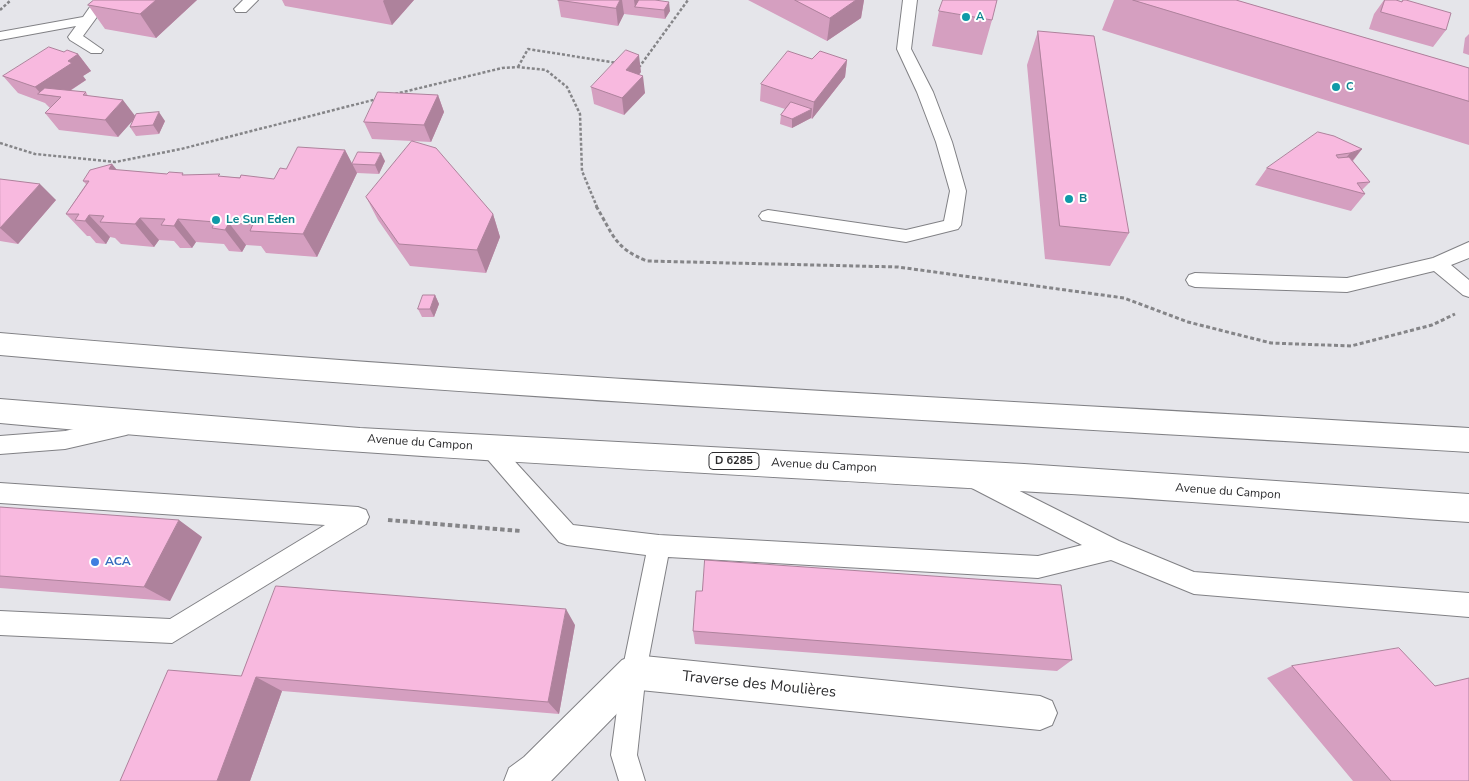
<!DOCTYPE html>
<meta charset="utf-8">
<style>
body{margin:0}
canvas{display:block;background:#e5e5ea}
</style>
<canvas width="1469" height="781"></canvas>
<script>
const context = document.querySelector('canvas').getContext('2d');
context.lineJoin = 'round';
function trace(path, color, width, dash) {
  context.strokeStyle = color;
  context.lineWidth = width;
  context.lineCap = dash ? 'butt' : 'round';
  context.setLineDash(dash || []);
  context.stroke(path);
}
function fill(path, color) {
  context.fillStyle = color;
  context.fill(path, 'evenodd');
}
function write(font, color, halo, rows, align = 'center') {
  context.font = font + ' "Nunito Sans",sans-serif';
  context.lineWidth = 4;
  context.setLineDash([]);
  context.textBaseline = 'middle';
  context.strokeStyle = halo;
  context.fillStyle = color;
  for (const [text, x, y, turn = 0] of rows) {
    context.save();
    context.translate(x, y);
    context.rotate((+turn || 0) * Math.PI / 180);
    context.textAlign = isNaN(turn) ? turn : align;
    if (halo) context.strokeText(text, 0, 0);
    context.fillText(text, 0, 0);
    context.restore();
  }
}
const pathFar2 = new Path2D(`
 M 0,10 L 11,0
 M 638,66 L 640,66 L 688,0
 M 518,67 L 528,49 L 617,63
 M 395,94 L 502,68 L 518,67 L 546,70 L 567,87 L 580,114 L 582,171 L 597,207
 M 0,143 L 35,154 L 115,162 L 181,149 L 377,99`);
const pathFar1 = new Path2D(`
 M 596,206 C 613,234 614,248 647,261 L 898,267 L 1124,298 L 1188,322 L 1271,343 L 1351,346 L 1432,325 L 1455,314`);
const path = new Path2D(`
 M 388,520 L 521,531`);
const service = new Path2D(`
 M 99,0 L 115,0 L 102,10 L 83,36 L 103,50 L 101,53 L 91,53 L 70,40 L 68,37 L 76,26 L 0,40 L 0,32 L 83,17 L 92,4 Z
 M 243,0 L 258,0 L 246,12 L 236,12 L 234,9 Z
 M 903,0 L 917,0 L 911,49 L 933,92 L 952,142 L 966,191 L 961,225 L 958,229 L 906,242 L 762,220 L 759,216 L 762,212 L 768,210 L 906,230 L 944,221 L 950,191 L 936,142 L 917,92 L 897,49 Z
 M 1469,242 L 1469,258 L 1451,265 L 1469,280 L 1469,297 L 1463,295 L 1434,271 L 1347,292 L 1195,287 L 1189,285 L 1186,280 L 1189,275 L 1195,273 L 1347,278 L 1433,258 Z
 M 126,417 L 133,420 L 136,426 L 133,432 L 126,435 L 65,449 L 0,454 L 0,436 L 65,431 Z
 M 490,439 L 497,442 L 573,525 L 659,535 L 1038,556 L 1082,545 L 964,484 L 961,477 L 964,470 L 972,467 L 1119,541 L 1194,572 L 1469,593 L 1469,617 L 1194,594 L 1111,560 L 1038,578 L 668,557 L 646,672 L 637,755 L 645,781 L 619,781 L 611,755 L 622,672 L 646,555 L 567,545 L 559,542 L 483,454 L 480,448 L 483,442 Z
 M 0,483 L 358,507 L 366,510 L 369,517 L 366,524 L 172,643 L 0,635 L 0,611 L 170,619 L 325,525 L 0,503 Z`);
const minor = new Path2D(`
 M 634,655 L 1040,696 L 1052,701 L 1057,713 L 1052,725 L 1040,730 L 640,690 L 551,781 L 504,781 L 509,768 L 524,757 L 622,660 Z`);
const primary = new Path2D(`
 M 0,333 C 489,376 979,399 1469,428 L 1469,452 C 979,422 489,399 0,355 Z
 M 0,399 L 360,428 L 1024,464 L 1469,494 L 1469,522 C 1319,512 1169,499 1019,491 C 679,471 339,455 0,423 Z`);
const wall = new Path2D(`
 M 94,0 L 197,0 L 156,38 L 105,29 L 88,5 Z
 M 282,0 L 414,0 L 392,25 L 285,6 Z
 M 558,0 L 655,0 L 670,11 L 665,19 L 624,14 L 618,26 L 561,17 Z
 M 748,0 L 864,0 L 861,18 L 827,41 Z
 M 1114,0 L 1236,0 L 1469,68 L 1469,145 L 1102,30 Z
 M 1384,0 L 1396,0 L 1401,1 L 1403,0 L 1446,30 L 1433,47 L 1369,29 L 1374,14 Z
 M 939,11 L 992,20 L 982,55 L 932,46 Z
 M 1038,31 L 1129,233 L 1110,266 L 1045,259 L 1027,65 Z
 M 1469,34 L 1469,55 L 1463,53 L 1465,38 Z
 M 64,52 L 78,54 L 91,71 L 83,76 L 86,80 L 70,91 L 86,92 L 88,96 L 135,116 L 165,121 L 159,134 L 136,136 L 130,127 L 133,120 L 118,137 L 59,130 L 45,113 L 50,108 L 45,103 L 18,93 L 3,76 Z
 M 812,59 L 847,60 L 845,77 L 812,119 L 811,118 L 792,128 L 780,124 L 781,115 L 785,109 L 760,101 L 761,84 Z
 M 641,72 L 639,75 L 645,93 L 624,115 L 594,104 L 591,87 Z
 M 438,95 L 444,112 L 431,142 L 412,141 L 493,214 L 500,237 L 486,273 L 410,266 L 378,220 L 366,197 L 412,141 L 372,139 L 364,122 Z
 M 1362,149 L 1353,161 L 1370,182 L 1362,190 L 1365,194 L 1351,211 L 1255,185 L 1267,168 Z
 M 345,150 L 352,164 L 385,161 L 379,174 L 357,173 L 317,257 L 266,253 L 261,246 L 246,245 L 242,252 L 229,251 L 224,244 L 196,242 L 192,248 L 180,248 L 174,241 L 159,240 L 154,247 L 121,244 L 115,238 L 110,237 L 106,244 L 96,243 L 90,236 L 87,236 L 66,214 L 86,184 L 83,181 L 112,164 L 117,170 L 167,174 L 274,179 L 286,169 Z
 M 0,179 L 56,200 L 18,244 L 0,241 Z
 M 435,295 L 439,304 L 434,317 L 422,317 L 418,309 Z
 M 0,507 L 202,537 L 170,601 L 0,588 Z
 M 702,591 L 1072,660 L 1057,671 L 695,644 L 693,631 Z
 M 575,625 L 559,714 L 282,691 L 250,781 L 120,781 L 241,676 Z
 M 1292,666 L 1435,686 L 1469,781 L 1353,781 L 1267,678 Z`);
const shadedWall = new Path2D(`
 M 156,0 L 197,0 L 156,38 L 140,14 Z
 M 384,0 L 414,0 L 392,25 L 383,1 Z
 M 620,0 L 622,0 L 624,14 L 618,26 L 616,8 Z
 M 634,0 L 641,0 L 635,7 Z
 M 856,0 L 864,0 L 861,18 L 827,41 L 830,18 Z
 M 669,2 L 670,11 L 665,19 L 664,10 Z
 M 78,54 L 91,71 L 83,76 L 86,80 L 60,97 L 42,95 L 35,87 L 68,61 Z
 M 639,55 L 641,72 L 628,87 L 626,70 Z
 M 847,60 L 845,77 L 812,119 L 814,102 Z
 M 643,76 L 645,93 L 624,115 L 622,98 Z
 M 438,95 L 444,112 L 431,142 L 424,125 Z
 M 123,100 L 136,117 L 118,137 L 105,120 Z
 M 812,109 L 811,118 L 792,128 L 792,119 Z
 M 159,112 L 165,121 L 159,134 L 153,125 Z
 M 1362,149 L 1348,166 L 1336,170 L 1350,153 Z
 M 345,150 L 357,173 L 317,257 L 303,234 Z
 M 381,153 L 385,161 L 379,174 L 375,165 Z
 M 112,164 L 131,187 L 109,169 Z
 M 40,184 L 56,200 L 18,244 L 0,228 Z
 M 493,214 L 500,237 L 486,273 L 477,250 Z
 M 89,215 L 110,237 L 106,244 L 85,221 Z
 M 140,218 L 159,240 L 154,247 L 135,224 Z
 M 178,219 L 196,242 L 192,248 L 174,226 Z
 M 229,223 L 246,245 L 242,252 L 225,230 Z
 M 435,295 L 439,304 L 434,317 L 430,309 Z
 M 179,520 L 202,537 L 170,601 L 144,587 Z
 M 566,609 L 575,625 L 559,714 L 548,702 Z
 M 256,677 L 282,691 L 250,781 L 217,781 Z`);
const building = new Path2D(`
 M 94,0 L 156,0 L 140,14 L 88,5 Z
 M 558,0 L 620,0 L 616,8 Z
 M 639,0 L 655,0 L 669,2 L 664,10 L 635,7 Z
 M 795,0 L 856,0 L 830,18 Z
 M 943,0 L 997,0 L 992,20 L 939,11 Z
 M 1133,0 L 1236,0 L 1469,68 L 1469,101 Z
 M 1385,0 L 1396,0 L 1402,2 L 1403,0 L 1406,0 L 1451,13 L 1446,30 L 1381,12 Z
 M 1038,31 L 1094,36 L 1129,233 L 1060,226 Z
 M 49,47 L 64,52 L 67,50 L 78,54 L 68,61 L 72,63 L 35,87 L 3,76 Z
 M 626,50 L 639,55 L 626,70 L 643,76 L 622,98 L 591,87 Z
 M 788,51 L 812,59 L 820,51 L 847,60 L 814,102 L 761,84 Z
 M 45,88 L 86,92 L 83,95 L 123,100 L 105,120 L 45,113 L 61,97 L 38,94 Z
 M 378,92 L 438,95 L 424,125 L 364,122 Z
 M 791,102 L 812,109 L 792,119 L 781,115 Z
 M 159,112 L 153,125 L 130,127 L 136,114 Z
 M 1318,132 L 1334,136 L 1362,149 L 1350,153 L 1336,155 L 1338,158 L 1349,157 L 1370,182 L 1357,183 L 1365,194 L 1267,168 Z
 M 412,141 L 436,148 L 493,214 L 477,250 L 399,244 L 366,197 Z
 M 298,147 L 345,150 L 303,234 L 250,231 L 253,224 L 229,223 L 225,230 L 212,228 L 215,222 L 178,219 L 174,226 L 161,225 L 165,219 L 140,218 L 135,224 L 100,222 L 104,216 L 89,215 L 85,221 L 75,220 L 79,214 L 66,214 L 89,181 L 83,181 L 90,170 L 112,164 L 109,169 L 167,174 L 169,172 L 183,173 L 182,175 L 220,174 L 218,176 L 240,178 L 241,175 L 274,179 L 280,168 L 286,169 Z
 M 358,152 L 381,153 L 375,165 L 352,164 Z
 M 0,179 L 40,184 L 0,228 Z
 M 423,295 L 435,295 L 430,309 L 418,309 Z
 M 0,507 L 179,520 L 144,587 L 0,576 Z
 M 705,560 L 1061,585 L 1072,660 L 693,631 L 696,591 L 702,591 Z
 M 276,586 L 566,609 L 548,702 L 256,677 L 217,781 L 120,781 L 168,670 L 241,676 Z
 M 1399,648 L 1435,686 L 1469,678 L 1469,781 L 1391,781 L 1292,666 Z`);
const markers = [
 [966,17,5,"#0f9aa8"],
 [1336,87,5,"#0f9aa8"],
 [1069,199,5,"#0f9aa8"],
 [216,220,5,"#0f9aa8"],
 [95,562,5,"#3f7fe0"]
];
const farCulturenames = [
 ["A",976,17],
 ["C",1346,87]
];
const shields = [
 [734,461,50]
];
const shieldNames = [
 ["D 6285",734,461]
];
const cultureNames = [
 ["B",1079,199],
 ["Le Sun Eden",226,220]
];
const streetNames = [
 ["Avenue du Campon",420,443,4],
 ["Avenue du Campon",824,466,3],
 ["Avenue du Campon",1228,492,4]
];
const shopNames = [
 ["ACA",105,562]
];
const nearStreetnames = [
 ["Traverse des Moulières",759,685,6]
];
trace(service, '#818185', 2);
trace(minor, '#818185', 2);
trace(primary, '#818185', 2);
trace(pathFar2, '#858588', 2.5, [3, 2]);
trace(pathFar1, '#858588', 3, [4, 2.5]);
trace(path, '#858588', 4, [4.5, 3]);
fill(service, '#fff');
fill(minor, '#fff');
fill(primary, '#fff');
fill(wall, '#d59fc0');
fill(shadedWall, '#ae829c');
fill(building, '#f8b9df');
trace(building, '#ae829c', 1);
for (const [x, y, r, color] of markers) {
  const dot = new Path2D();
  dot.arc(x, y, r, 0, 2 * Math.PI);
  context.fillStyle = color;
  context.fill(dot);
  trace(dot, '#fff', 2);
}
write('bold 11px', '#0d838f', '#fff', farCulturenames, 'left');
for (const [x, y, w] of shields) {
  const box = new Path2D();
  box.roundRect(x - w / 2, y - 8.5, w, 17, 4);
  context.fillStyle = '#fff';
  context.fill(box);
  trace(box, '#2b2b2d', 1);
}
write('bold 11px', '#2b2b2d', null, shieldNames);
write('bold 12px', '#0d838f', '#fff', cultureNames, 'left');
write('12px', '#2b2b2d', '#fff', streetNames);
write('bold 12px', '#366cbe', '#fff', shopNames, 'left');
write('15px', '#2b2b2d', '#fff', nearStreetnames);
</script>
